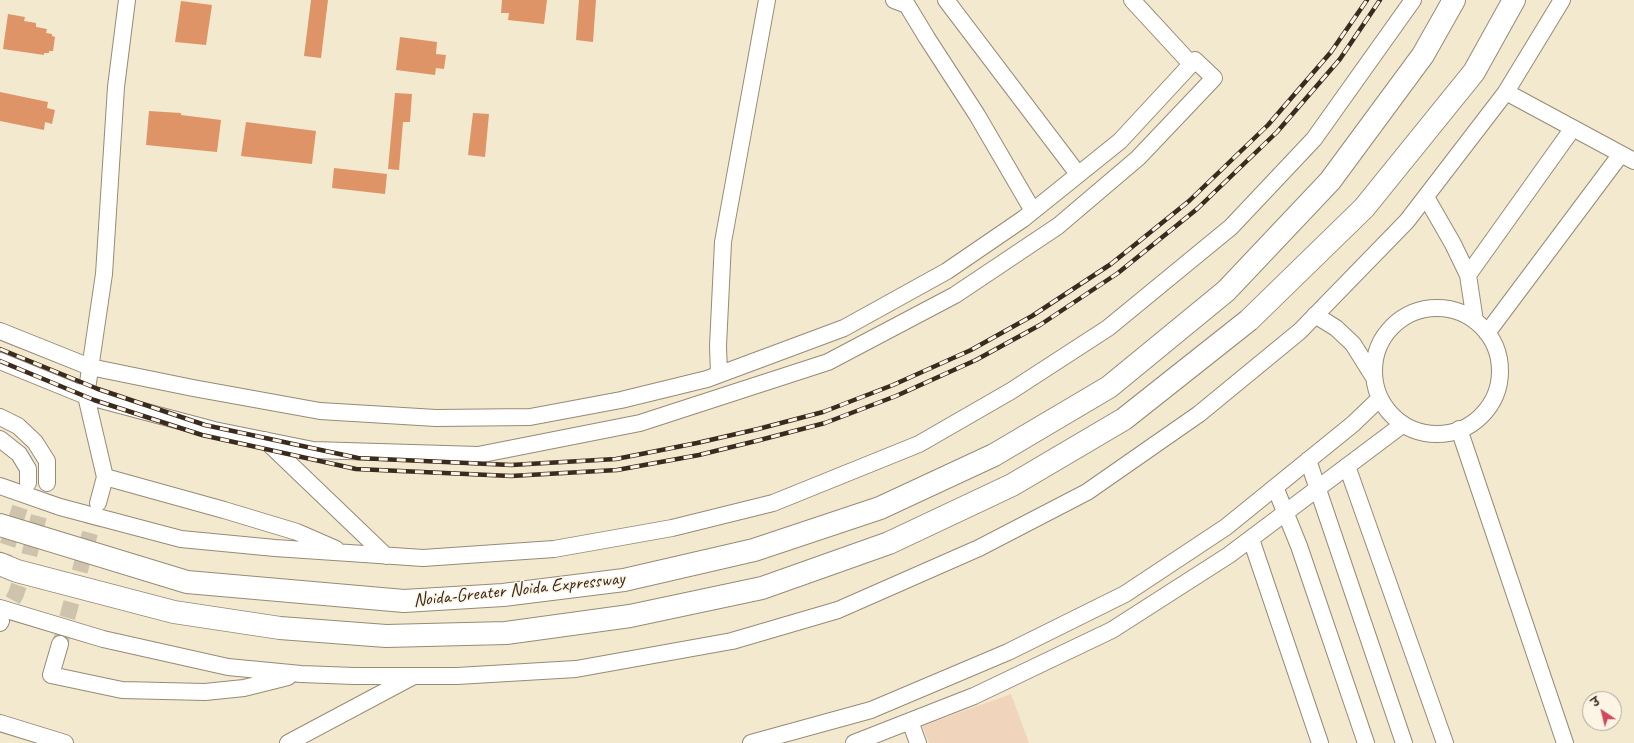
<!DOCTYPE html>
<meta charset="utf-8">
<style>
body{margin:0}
#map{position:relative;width:1634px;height:743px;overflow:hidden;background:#f3e9cf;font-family:Caveat,"Playpen Sans Deva",sans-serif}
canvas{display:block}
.north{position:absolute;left:1582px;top:691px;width:40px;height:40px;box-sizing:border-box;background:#fcf5e5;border:1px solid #afa495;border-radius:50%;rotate:325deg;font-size:11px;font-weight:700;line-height:16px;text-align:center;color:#3b2a1e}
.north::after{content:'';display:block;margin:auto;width:14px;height:18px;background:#d1495b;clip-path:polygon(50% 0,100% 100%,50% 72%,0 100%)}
</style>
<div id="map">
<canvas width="1634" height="743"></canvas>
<div class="north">उ</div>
</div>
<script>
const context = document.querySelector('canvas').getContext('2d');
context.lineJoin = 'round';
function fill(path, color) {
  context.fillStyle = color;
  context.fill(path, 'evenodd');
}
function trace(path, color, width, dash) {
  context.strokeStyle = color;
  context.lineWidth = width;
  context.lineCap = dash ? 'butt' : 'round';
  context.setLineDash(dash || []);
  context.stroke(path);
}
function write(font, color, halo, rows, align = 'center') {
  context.font = font + ' Caveat,sans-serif';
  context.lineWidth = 3;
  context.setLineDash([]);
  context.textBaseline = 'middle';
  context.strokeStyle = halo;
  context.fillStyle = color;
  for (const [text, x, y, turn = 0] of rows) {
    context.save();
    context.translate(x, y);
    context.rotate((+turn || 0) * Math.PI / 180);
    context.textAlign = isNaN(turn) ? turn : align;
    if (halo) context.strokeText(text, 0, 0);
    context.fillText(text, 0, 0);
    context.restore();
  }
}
const built = new Path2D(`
 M 1011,694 L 1029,743 L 929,743 L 922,726 Z`);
const building = new Path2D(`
 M 311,0 L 328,0 L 321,58 L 304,56 Z
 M 502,0 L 547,0 L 544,24 L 508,20 L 509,13 L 501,13 Z
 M 579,0 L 596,0 L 593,42 L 576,40 Z
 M 181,1 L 212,5 L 206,45 L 175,42 Z
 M 8,14 L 25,17 L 24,21 L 36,23 L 36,27 L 47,29 L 46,33 L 52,34 L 52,36 L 55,37 L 53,51 L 49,51 L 49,53 L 44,53 L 44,55 L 3,49 Z
 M 400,37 L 437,42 L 436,54 L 446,55 L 444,69 L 436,68 L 435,75 L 396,70 Z
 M 0,92 L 48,102 L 47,108 L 55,110 L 52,124 L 45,122 L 44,130 L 0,121 Z
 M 395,93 L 412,94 L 410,122 L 403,122 L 399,170 L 388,169 Z
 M 149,111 L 181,113 L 181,115 L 221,120 L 217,152 L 146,145 Z
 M 473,113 L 489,114 L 485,157 L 468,155 Z
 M 246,122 L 316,131 L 312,164 L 241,156 Z
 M 334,168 L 387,174 L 385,194 L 332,188 Z`);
const minorTunnel = new Path2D(`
 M 0,568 L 28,483
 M 1,621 L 16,594 L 29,556 L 47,483
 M 61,641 L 98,503`);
const minor = new Path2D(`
 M 894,0 L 907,5 L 927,38 L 977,115 L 1033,211
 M 946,0 L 1078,174
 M 1132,0 L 1191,64
 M 1506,92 L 1634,161
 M 1426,197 L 1453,244 L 1468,275 L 1475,321
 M 1468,275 L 1573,128
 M1374 371a63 63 0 1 1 126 0a63 63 0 1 1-126 0Z
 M 1315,315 L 1336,328 L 1353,344 L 1373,376
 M 0,331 L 90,367 L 193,388 L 320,411 L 436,418 L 530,417 L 621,400 L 707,379 L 844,328 L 947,271 L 1023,219 L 1120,141 L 1195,60 L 1214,78 L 1138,158 L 1058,226 L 955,295 L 828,362 L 640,423 L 478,455 L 313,450 L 214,430 L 86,396 L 0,361
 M 1487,333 L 1621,154
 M 719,374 L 718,346 L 723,242 L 767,0
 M 0,417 L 18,426 L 35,442 L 47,461 L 47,483
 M 1459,429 L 1565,743
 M 0,439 L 19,454 L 28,469 L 28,483
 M 265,440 L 386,556
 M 1308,460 L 1404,743
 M 1347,466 L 1445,743
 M 105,477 L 224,510 L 297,532 L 336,549
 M 0,486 L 60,507 L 181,539 L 275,548 L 423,558 L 554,549 L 672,528 L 773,503 L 919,444 L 1011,391 L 1108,328 L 1231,227 L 1314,139 L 1413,0
 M 1275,487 L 1299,546 L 1366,743
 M 98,503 L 105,477 L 86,396 L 104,274 L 116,87 L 127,0
 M 1251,539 L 1320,743
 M 0,608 L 103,639 L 228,667 L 301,674 L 354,676 L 457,676 L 576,669 L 732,641 L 838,610 L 979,548 L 1087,492 L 1199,414 L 1300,331 L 1407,221 L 1506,92 L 1562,0
 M 0,623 L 1,621
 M 60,644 L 51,675 L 122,690 L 205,692 L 244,688 L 288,677
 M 910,721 L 918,743
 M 0,723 L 65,743
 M 288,743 L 412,677
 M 751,743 L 871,710 L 1008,652 L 1125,594 L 1226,527 L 1353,424 L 1379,399
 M 854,743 L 974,696 L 1112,630 L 1229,555 L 1402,425`);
const highway = new Path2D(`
 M 0,525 L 187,582 L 404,601 L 503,595 L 624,580 L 754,550 L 880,508 L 994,455 L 1109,387 L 1226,291 L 1330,181 L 1423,55 L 1454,0
 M 0,564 L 17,571 L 174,612 L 280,628 L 386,636 L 506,633 L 630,616 L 762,588 L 889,543 L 1012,485 L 1124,419 L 1249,320 L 1364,208 L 1474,72 L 1514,0`);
const rail = new Path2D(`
 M 0,349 L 98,389 L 205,425 L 358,458 L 511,465 L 616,459 L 697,443 L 758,429 L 823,412 L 893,385 L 971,350 L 1032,316 L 1111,264 L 1189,201 L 1268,125 L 1331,52 L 1367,0
 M 0,361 L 94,400 L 202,435 L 356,469 L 511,476 L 617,470 L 699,455 L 760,440 L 825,423 L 896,396 L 976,360 L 1040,325 L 1118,273 L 1197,209 L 1277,132 L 1340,59 L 1380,0`);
const streetNames = [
 ["Noida-Greater Noida Expressway",519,590,-6]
];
fill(built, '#f0d5bc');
fill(building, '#df9468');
trace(minorTunnel, '#cec3ac', 16, [16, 8]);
trace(minor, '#978a76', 18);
trace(highway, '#978a76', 24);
trace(minor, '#fff', 16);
trace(highway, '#fff', 22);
trace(rail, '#3b2a1e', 4.5);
trace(rail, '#fcf5e5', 3, [9]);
write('19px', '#3b2a1e', '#fcf5e5', streetNames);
</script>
